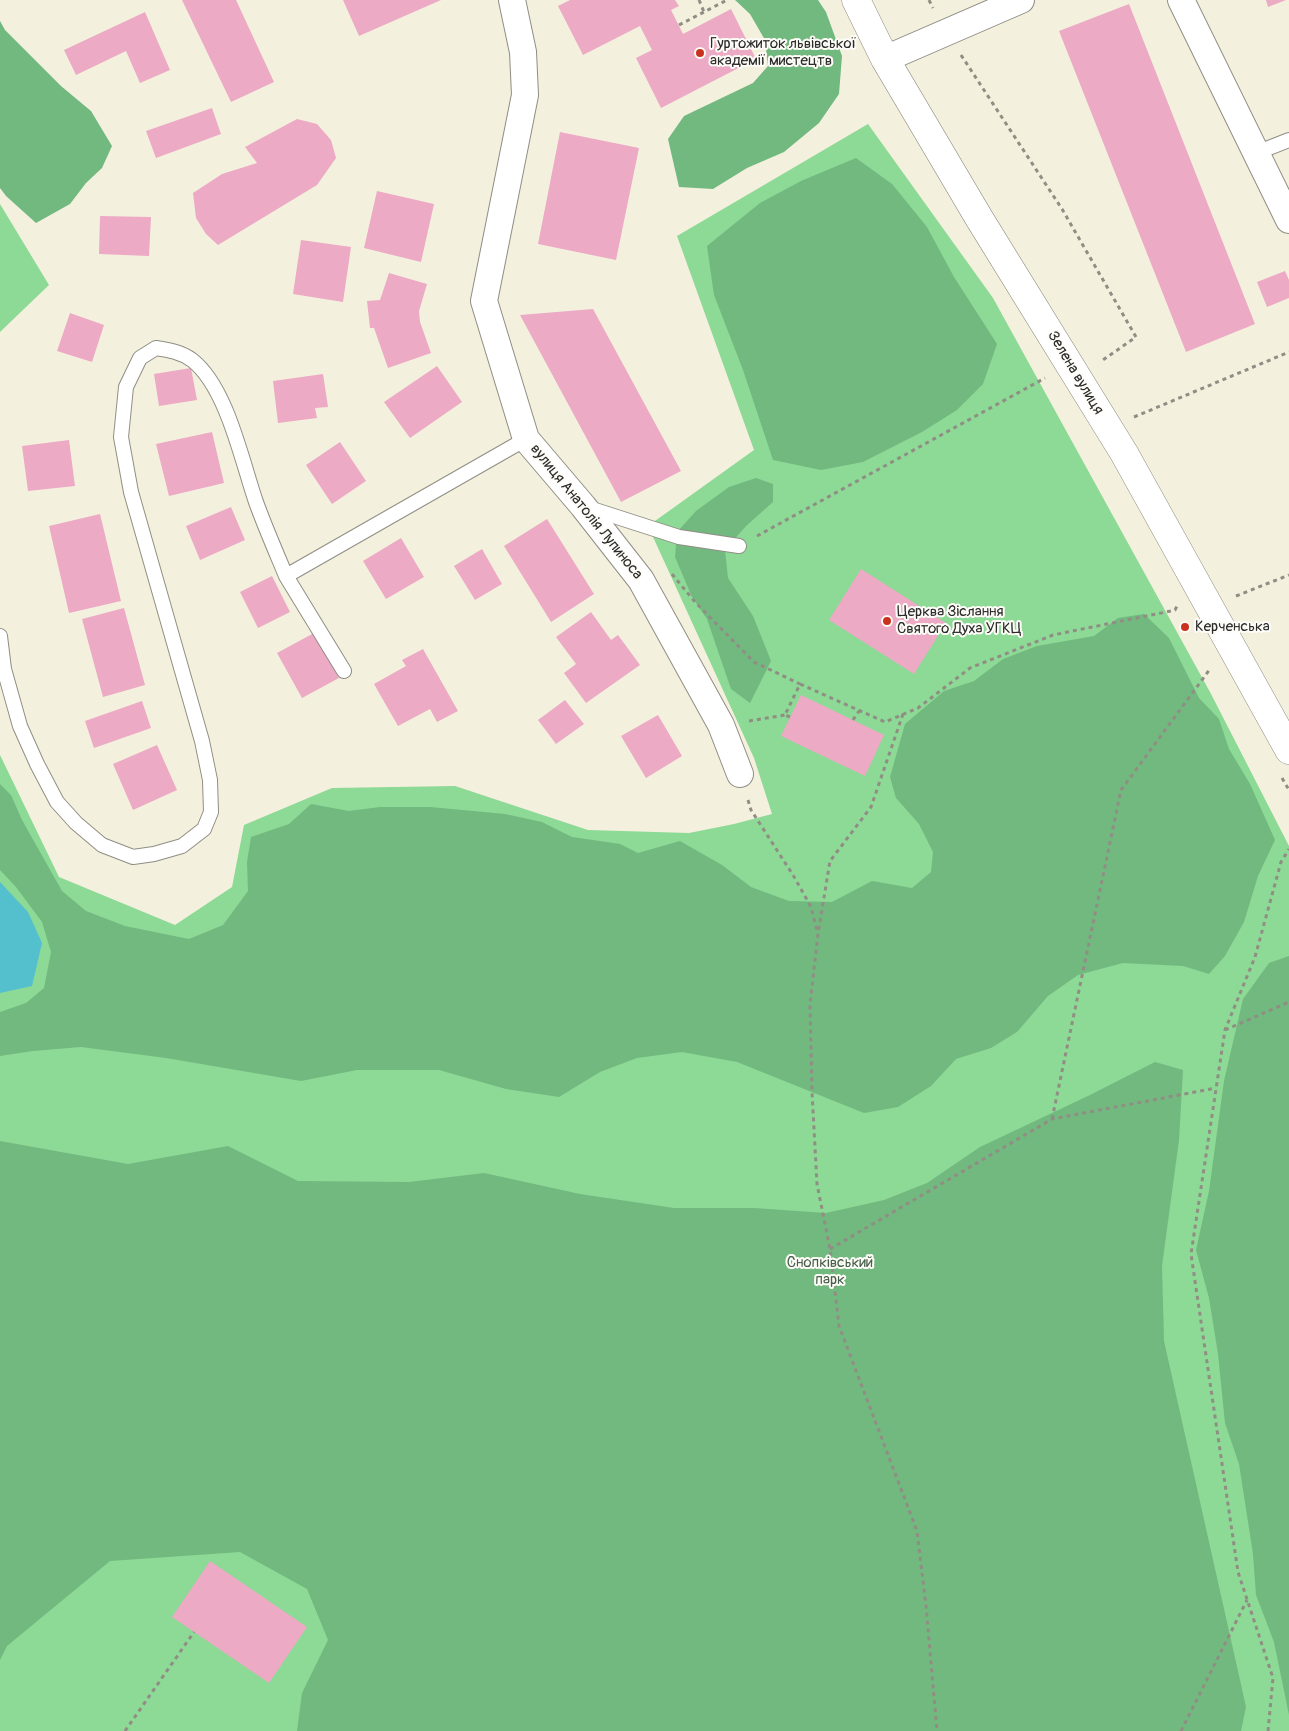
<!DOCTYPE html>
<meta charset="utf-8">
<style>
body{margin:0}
canvas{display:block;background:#f4f0de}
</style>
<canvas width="1289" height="1731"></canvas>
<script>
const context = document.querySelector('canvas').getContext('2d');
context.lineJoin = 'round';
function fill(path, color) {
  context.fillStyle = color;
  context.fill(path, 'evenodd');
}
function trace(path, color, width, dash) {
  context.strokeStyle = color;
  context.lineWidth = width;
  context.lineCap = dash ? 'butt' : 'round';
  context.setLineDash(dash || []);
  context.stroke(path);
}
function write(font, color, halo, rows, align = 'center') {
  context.font = font + ' Pangolin,sans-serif';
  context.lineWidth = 4;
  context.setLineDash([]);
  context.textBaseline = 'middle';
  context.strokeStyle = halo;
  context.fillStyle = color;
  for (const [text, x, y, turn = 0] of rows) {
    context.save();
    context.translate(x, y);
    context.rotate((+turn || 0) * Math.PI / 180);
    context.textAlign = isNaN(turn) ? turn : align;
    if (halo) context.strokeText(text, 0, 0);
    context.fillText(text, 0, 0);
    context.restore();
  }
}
const green = new Path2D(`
 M 868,124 L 993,298 L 1210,692 L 1289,846 L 1289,1731 L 0,1731 L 0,755 L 59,877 L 175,925 L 232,887 L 244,825 L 332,788 L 455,786 L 588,830 L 689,833 L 734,824 L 772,814 L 754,758 L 648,526 L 754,450 L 677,236 Z
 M 0,204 L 49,285 L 0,332 Z`);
const forest = new Path2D(`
 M 735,0 L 818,0 L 826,12 L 842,56 L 839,94 L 819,123 L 784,152 L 747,168 L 713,189 L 679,187 L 668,139 L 684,116 L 753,83 L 768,66 L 765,40 L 750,14 Z
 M 0,21 L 5,30 L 61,86 L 91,111 L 112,146 L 102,168 L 86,183 L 70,204 L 36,223 L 6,196 L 0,188 Z
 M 856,158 L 892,184 L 927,227 L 954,277 L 997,344 L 983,384 L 957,410 L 922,432 L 863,462 L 821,470 L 773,460 L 743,370 L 714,295 L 707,246 L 760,203 L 801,181 Z
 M 756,478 L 773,484 L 773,502 L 746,526 L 725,550 L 728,578 L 753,616 L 771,661 L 750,703 L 731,689 L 707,619 L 692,597 L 675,557 L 677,532 L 696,511 L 729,487 Z
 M 1144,614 L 1169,638 L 1199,698 L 1219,719 L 1229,749 L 1250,784 L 1275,840 L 1258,876 L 1244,922 L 1225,956 L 1209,974 L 1183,966 L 1123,963 L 1078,975 L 1048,996 L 1017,1032 L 991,1048 L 956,1059 L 931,1086 L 898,1107 L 864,1113 L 737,1062 L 682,1052 L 637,1058 L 600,1072 L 559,1097 L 506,1089 L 439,1070 L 357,1070 L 301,1081 L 166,1058 L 81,1047 L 33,1051 L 0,1056 L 0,1012 L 26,1003 L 44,988 L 51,952 L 42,922 L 16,887 L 0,870 L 0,784 L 11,795 L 22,820 L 62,891 L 86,911 L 125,926 L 189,939 L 223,925 L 248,891 L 247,862 L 251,837 L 289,824 L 311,804 L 349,811 L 380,807 L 430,807 L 505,814 L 542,822 L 572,837 L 620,844 L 638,853 L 680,841 L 722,865 L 751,887 L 789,901 L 832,902 L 872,881 L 912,888 L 931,872 L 933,852 L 919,824 L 896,798 L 890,777 L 905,724 L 944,691 L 974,681 L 1003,659 L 1037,646 L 1094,636 L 1118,618 Z
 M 1289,956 L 1289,1715 L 1274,1642 L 1256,1595 L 1253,1554 L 1239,1464 L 1225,1423 L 1218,1354 L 1209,1298 L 1196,1250 L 1209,1191 L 1224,1081 L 1243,999 L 1269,963 Z
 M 1155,1062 L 1183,1070 L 1179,1140 L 1162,1266 L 1164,1341 L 1246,1707 L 1241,1731 L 297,1731 L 302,1693 L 328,1640 L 307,1589 L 240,1552 L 110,1561 L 7,1646 L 0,1660 L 0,1141 L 128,1164 L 228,1146 L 298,1181 L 409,1182 L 484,1173 L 580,1194 L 674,1208 L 754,1208 L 826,1213 L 884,1200 L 927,1183 L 980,1147 L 1090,1095 Z`);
const water = new Path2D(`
 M 0,882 L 28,912 L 42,943 L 32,986 L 0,993 Z`);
const building = new Path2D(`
 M 182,0 L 236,0 L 274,82 L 231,102 Z
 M 343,0 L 441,0 L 359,36 Z
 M 570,0 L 675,0 L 679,6 L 671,10 L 683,34 L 731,9 L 756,59 L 661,108 L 636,58 L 652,50 L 640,26 L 583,55 L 558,6 Z
 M 1266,0 L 1286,0 L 1268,7 Z
 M 1129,4 L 1255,324 L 1186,352 L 1059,31 Z
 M 145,12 L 170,70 L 140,83 L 126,51 L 76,75 L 64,50 Z
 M 212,108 L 221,134 L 156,158 L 146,131 Z
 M 297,119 L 317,124 L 331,140 L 336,158 L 317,185 L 218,245 L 206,234 L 196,218 L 193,193 L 222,174 L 257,163 L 245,147 Z
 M 560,132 L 639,148 L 616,260 L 538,244 Z
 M 377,191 L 434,204 L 421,262 L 364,248 Z
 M 100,216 L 151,217 L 149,256 L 99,254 Z
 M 301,240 L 351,247 L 343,302 L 293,294 Z
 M 1285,271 L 1289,280 L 1289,298 L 1267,307 L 1257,282 Z
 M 389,273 L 427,284 L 419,311 L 420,322 L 431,353 L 388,368 L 374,328 L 370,328 L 367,301 L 380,300 Z
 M 593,309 L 681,471 L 621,502 L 520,315 Z
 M 70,313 L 104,325 L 92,362 L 57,351 Z
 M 437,366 L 462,402 L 410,438 L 384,402 Z
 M 191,368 L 197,400 L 159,406 L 154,374 Z
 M 323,374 L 328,407 L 315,408 L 317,418 L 278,423 L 273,381 Z
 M 212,432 L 224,483 L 169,496 L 156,444 Z
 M 69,440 L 75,486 L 28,491 L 22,446 Z
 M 340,442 L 366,481 L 332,504 L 306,465 Z
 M 231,507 L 245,540 L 200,560 L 186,526 Z
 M 100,514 L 121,601 L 69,613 L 49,526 Z
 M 547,519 L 594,594 L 551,622 L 504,546 Z
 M 401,538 L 424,577 L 386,599 L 363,561 Z
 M 482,549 L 502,584 L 475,600 L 454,566 Z
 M 861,569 L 946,623 L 914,674 L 829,620 Z
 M 272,576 L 290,612 L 258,628 L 240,592 Z
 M 124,608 L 145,685 L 103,697 L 82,619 Z
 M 591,612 L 611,640 L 618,635 L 640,665 L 586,703 L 564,673 L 576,664 L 556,637 Z
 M 314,633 L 339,678 L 302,698 L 277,653 Z
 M 423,649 L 458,711 L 437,722 L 430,709 L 398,726 L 374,684 L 406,666 L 402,660 Z
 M 801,695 L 884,735 L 865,776 L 781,736 Z
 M 565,700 L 584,724 L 556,744 L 538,720 Z
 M 142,701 L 151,728 L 94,748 L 85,721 Z
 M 658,715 L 682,756 L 646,778 L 621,736 Z
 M 157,745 L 177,790 L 133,810 L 113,764 Z
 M 210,1561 L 307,1627 L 269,1683 L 172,1617 Z`);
const path = new Path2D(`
 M 699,0 L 704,12
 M 929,0 L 933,8
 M 679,25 L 727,0
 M 961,55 L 1062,209 L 1136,337 L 1100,362
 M 1134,417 L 1289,352
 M 757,536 L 1045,378
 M 672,574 L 695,602 L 754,662 L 800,684
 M 1236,596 L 1289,575
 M 903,714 L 871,807 L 830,861 L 818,934 L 810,1005 L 812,1092 L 817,1184 L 830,1249 L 839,1326 L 917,1531 L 926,1606 L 937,1731
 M 790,717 L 785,715 L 800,684 L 885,722 L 918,708 L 970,668 L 1053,635 L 1166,612 L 1175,610 L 1177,606
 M 853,720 L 859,711
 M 749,721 L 785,715
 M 1282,778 L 1289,790
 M 748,800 L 751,810 L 793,875 L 811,907 L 817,931
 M 1225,1030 L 1289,1002
 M 1052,1119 L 1121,790 L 1210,669
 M 830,1249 L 1052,1119 L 1216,1088
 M 125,1731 L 194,1632
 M 1181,1731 L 1247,1600
 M 1268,1731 L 1273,1678 L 1238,1572 L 1191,1254 L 1225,1030 L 1255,957 L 1281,862 L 1289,849`);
const lane = new Path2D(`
 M 1256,153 L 1289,140
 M 589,508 L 679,537 L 739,546
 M 286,576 L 344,671
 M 0,636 L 4,669 L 20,726 L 37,764 L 57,802 L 76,823 L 102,845 L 133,857 L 154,854 L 182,846 L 204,829 L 211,812 L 210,780 L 202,741 L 131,492 L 121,437 L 126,387 L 140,358 L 156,348 C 169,350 181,352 192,360 C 227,387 242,462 256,502 C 265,527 276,552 286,576 L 526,439`);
const street = new Path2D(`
 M 512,0 L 523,52 L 525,95 L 484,301 L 526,439 L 583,506 L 641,580 L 721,725 L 740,774
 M 1181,0 L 1289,220
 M 885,59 L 1021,0`);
const primary = new Path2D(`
 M 856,0 L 885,59 L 979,218 L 1124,453 L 1289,750`);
const markers = [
 [700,53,5,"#c8321e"],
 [887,621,5,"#c8321e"],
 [1185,627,5,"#c8321e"]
];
const poiNames = [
 ["Гуртожиток львівської",710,44],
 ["академії мистецтв",710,61],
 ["Церква Зіслання",897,612],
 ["Святого Духа УГКЦ",897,629],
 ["Керченська",1195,627]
];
const streetNames = [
 ["Зелена вулиця",1075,373,59],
 ["вулиця Анатолія Лупиноса",586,512,51]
];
const parkNames = [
 ["Снопківський",830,1263],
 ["парк",830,1280]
];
fill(green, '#8dd996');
fill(forest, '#72b97f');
fill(water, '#54c0cd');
fill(building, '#ecaac5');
trace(lane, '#908e84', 16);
trace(street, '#908e84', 28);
trace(primary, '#908e84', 29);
trace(path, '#908e84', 3, [4, 4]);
trace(lane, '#fff', 14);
trace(street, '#fff', 26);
trace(primary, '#fff', 28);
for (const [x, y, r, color] of markers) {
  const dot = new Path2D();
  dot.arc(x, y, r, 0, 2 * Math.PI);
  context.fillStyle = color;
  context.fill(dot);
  trace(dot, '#fdfcf7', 2);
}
write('15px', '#2b2b2b', '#fdfcf7', poiNames, 'left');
write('15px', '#2b2b2b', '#fdfcf7', streetNames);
write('15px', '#485f4b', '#fdfcf7', parkNames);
</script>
